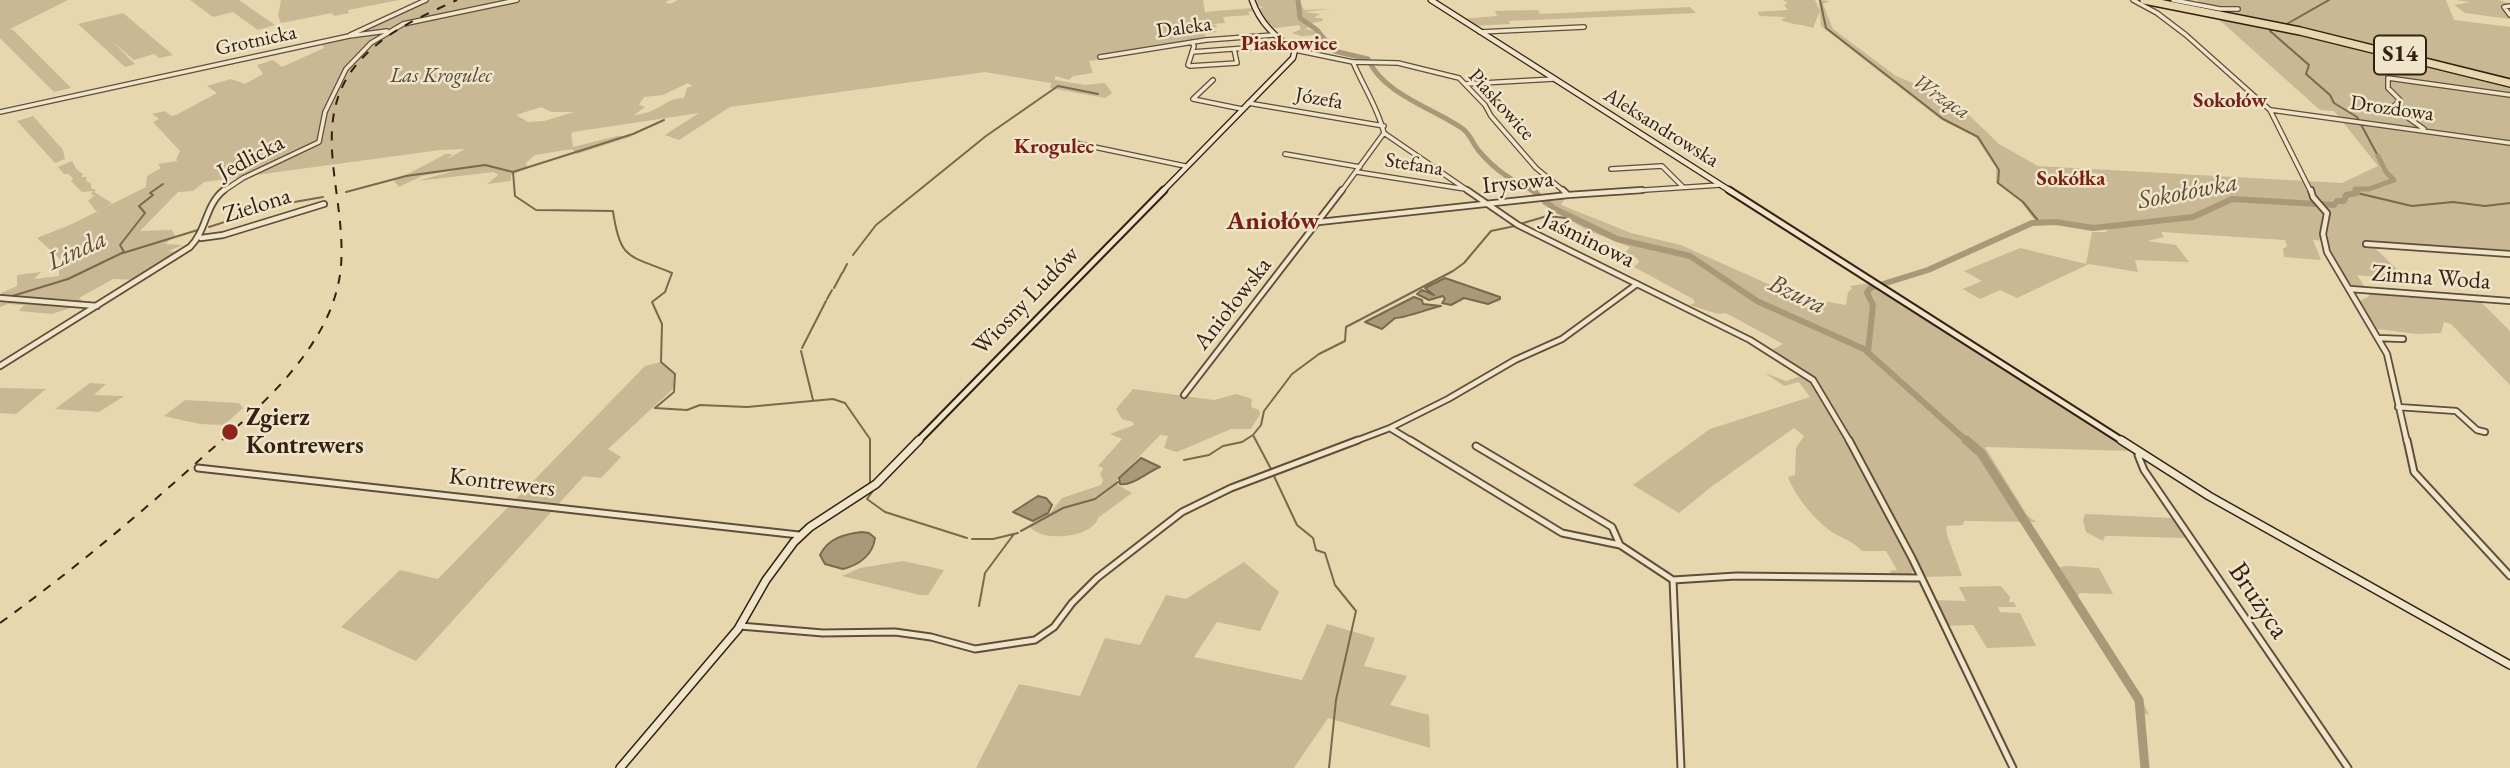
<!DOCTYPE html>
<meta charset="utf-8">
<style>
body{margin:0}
canvas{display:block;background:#e7d7ae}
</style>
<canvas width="2510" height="768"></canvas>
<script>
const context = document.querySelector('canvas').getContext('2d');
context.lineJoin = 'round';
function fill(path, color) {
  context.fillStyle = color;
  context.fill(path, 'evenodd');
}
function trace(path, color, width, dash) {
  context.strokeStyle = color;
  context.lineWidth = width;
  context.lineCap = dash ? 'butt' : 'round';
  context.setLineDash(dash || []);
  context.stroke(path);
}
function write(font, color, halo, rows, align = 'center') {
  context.font = font + ' "EB Garamond",serif';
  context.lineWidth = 5;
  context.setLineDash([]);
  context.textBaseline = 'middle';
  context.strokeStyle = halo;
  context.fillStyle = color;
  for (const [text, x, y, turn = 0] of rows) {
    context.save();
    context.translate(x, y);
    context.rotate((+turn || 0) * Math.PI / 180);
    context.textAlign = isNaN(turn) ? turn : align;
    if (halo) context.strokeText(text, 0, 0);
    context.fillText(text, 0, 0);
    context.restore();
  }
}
const green = new Path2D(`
 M 0,0 L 68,0 L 6,31 L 12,29 L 71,88 L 54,92 L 0,38 Z
 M 190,0 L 239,0 L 275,25 L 258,30 L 233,12 L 213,17 Z
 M 281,0 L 399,0 L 348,10 L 349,13 L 334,16 L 332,13 L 281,23 L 278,16 Z
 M 428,0 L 670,0 L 665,2 L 670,4 L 678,0 L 1203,0 L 1205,12 L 1252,8 L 1253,11 L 1248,12 L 1250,15 L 1223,17 L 1225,23 L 1212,24 L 1218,26 L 1212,29 L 1217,32 L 1205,34 L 1206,40 L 1103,55 L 1097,57 L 1098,60 L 1089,61 L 1093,73 L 1073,76 L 1069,80 L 1055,76 L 1055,80 L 1085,85 L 1105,83 L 1112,93 L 1105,98 L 1050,88 L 1051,83 L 985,72 L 730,107 L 679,140 L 665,135 L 699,113 L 573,132 L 571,134 L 573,147 L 617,136 L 633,136 L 577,154 L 572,149 L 535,155 L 526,163 L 528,168 L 511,175 L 511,181 L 487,184 L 498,175 L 494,172 L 417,181 L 457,170 L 422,176 L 399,187 L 394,181 L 446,154 L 452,154 L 447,159 L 465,149 L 440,150 L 204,182 L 193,191 L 178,192 L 140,231 L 172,230 L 175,236 L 165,244 L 183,245 L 168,251 L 179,252 L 140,280 L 113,279 L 79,298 L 85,303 L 52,314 L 19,311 L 24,305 L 8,304 L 0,307 L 1,293 L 17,286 L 17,275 L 41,272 L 34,279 L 59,276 L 59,267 L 66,264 L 37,238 L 72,224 L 146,187 L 147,176 L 161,168 L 158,164 L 178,161 L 176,160 L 180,151 L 153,122 L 159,119 L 152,114 L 165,111 L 171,116 L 176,115 L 217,93 L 207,86 L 231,79 L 245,84 L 263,74 L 257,65 L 273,60 L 282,67 L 324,48 L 322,45 L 343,40 ZM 688,83 L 692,86 L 687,88 L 684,98 C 666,97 658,114 634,115 L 645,107 L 639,105 L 644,97 L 663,95 ZM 541,107 L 552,112 L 574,112 L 544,121 L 528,122 L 516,115 Z
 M 1253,0 L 1299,0 L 1304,10 L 1331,9 L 1304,12 L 1320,14 L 1314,18 L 1322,18 L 1323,21 L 1312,23 L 1313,25 L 1305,29 L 1315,31 L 1319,35 L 1301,36 L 1292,33 L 1301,29 L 1299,25 L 1269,29 L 1258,9 L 1264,7 L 1255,6 Z
 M 1783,0 L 1815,0 L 1820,11 L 1813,28 C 1802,24 1792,25 1781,20 L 1786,17 L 1760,16 L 1757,12 L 1788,10 L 1784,5 L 1788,3 Z
 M 1819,0 L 1830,1 L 1823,4 L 1833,29 L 1896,76 L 1918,85 L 1970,116 L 1999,144 L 2038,166 L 2342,183 L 2378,166 L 2334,111 L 2320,110 L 2197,0 L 2446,0 L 2454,20 L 2510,27 L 2510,253 L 2365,244 L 2376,249 L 2403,275 L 2395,279 L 2357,275 L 2366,289 L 2351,289 L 2326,241 L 2313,240 L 2321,260 L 2284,257 L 2283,249 L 2287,246 L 2285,240 L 2161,232 L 2164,237 L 2147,241 L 2176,245 L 2189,262 L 2135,260 L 2138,272 L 2089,264 L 2017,298 L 2000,290 L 1980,299 L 1963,289 L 1982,281 L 1964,271 L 2020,248 L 2086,264 L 2092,232 L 2106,232 L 2110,227 L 2078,227 L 2036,222 L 2019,199 L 1996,183 L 1996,168 L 1975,136 L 1940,119 L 1821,26 Z
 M 2456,0 L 2499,0 L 2510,4 L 2502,7 L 2510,19 L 2465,13 L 2454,5 L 2470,2 Z
 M 1690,7 L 1696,13 L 1509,21 L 1510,24 L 1471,26 L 1460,19 L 1497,16 L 1495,11 L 1538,10 L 1540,14 Z
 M 123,13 L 173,55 L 159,58 L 154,54 L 134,60 L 112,41 L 135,64 L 125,67 L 78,24 Z
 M 33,116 L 63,150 L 65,159 L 55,163 L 17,121 Z
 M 72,161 L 77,170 L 83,174 L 81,177 L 86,177 L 87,182 L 91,183 L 91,188 L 96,190 L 94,192 L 112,203 L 97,212 L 88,201 L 95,195 L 91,195 L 93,191 L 82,192 L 71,181 L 73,179 L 69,174 L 64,174 L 58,167 Z
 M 1566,196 L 1561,205 L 1631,233 L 1681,245 L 1768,284 L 1800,291 L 1805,298 L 1846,305 L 1848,292 L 1852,289 L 1850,286 L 1871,283 L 2132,451 L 1985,447 L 2027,515 L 2036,522 L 1964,521 L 1963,525 L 1946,526 L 1947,535 L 1962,576 L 1922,577 L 1919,571 L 1914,570 L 1910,574 L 1891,574 L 1890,571 L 1897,570 L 1886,551 L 1862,551 C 1854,543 1849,541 1839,536 C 1819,526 1795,497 1788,477 L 1795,475 L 1796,448 L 1804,436 L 1794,428 L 1711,487 L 1679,513 L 1633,485 L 1710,429 L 1810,397 L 1799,382 L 1784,386 L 1765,373 L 1786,381 L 1801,376 L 1794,366 L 1770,351 L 1783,344 L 1726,313 L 1718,314 L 1689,305 L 1695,303 L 1693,299 L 1634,267 L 1639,262 L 1637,258 L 1625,253 L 1630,247 L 1587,230 L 1542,204 L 1543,199 Z
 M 2369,293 L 2478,299 L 2510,331 L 2510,385 L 2451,324 L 2444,322 L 2441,333 L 2418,334 L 2377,329 L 2358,302 L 2369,296 Z
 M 661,362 L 675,374 L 674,388 L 608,449 L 621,457 L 601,478 L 584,476 L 416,661 L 341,627 L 400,570 L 438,579 L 645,366 Z
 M 90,383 L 106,384 L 94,395 L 124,396 L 99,412 L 55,409 Z
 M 0,388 L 46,389 L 16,414 L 0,413 Z
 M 1133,389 L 1214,400 L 1236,394 L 1252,399 L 1251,407 L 1259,410 L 1260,414 L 1251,429 L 1231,429 L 1177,452 L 1164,448 L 1168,436 L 1160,435 L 1117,480 L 1118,485 L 1132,493 L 1098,518 C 1092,538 1042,543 1029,526 L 1051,512 L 1062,498 L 1101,485 L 1103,480 L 1100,474 L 1103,468 L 1098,466 L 1122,439 L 1110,434 L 1134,425 L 1133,422 L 1122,419 L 1116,409 Z
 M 185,400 L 239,403 L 243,408 L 224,425 L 200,424 L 164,416 Z
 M 2085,514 L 2172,518 L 2185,538 L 2111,536 L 2105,536 L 2103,541 L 2086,532 L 2083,520 Z
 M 903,561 L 944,570 L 928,595 L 920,595 L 842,576 L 860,568 Z
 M 1244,562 L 1279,592 L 1260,631 L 1217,622 L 1194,657 L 1302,680 L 1327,624 L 1375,638 L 1364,666 L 1407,676 L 1390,705 L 1429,715 L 1430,748 L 1328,718 L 1294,768 L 976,768 L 1019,684 L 1080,696 L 1105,638 L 1140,645 L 1166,595 L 1186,599 Z
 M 2067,566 L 2099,568 L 2113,594 L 2080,593 L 2077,597 L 2138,691 L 2149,715 L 2141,712 L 2135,692 L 2056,568 Z
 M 2001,586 L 2010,597 L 2009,602 L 2014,602 L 2016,607 L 1998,607 L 2000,612 L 2020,613 L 2036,646 L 1987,648 L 1973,625 L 1944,626 L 1933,600 L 1966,601 L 1959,587 Z`);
const water = new Path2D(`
 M 1445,278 L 1500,297 L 1500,299 L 1488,304 L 1464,298 L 1451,305 L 1442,303 L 1445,299 L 1443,296 L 1429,300 L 1417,294 L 1422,290 L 1434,295 L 1425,288 Z
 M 1414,297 L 1422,300 L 1423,304 L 1441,306 C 1431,308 1402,319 1395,318 L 1382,329 L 1365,322 Z
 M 1141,458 L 1160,467 C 1147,472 1133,486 1120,484 L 1119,478 Z
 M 1038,496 L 1046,498 L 1052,505 L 1048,513 L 1033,521 L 1013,512 Z
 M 862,532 L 869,533 L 875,538 C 873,555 859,565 843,569 L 825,564 L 820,555 C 828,538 845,534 862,532 Z`);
const stream = new Path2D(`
 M 1820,0 L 1826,28 L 1943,119 L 1978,137 L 1999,170 L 1998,183 L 2023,202 L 2040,223
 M 2285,25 L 2329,0
 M 2273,28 L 2270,31 L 2309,65 L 2306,74 L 2330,95 L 2334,103 L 2357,117 L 2378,156
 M 513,172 L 515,196 L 536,210 L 613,211 C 620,261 629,255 672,273 L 665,292 L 652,302 L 662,324 L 661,362 L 675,374 L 674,392 L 655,408 L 687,410 L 700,405 L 747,407 L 833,399 L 845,403 L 870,439 L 870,485
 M 346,192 L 406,176 L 485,165 L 513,172 L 633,134 L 664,120
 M 2357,193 L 2412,206 L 2453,202 L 2485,206 L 2510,203
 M 892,212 L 986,136 L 1058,86 L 1098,94
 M 1520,224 L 1547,216 L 1576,219
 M 209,227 L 277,205 L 323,197
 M 123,253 L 201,229
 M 853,255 L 876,225 L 891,213
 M 843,272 L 847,264
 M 834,288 L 842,273
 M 9,297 L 68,279 L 124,252 L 120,245 L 145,213 L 139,206 L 153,195 L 150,193 L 163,184
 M 827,299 L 832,290
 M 802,348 L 826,301
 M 801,351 L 813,400
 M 1253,435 L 1271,469
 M 1184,460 L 1209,455 L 1223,446 L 1242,442 L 1253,435 L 1261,425 L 1264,411 L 1292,374 L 1319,354 L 1345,341 L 1346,327 L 1453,271 L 1464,263 L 1491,231 L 1515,226
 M 1273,474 L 1297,525 L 1313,538 L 1316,550 L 1325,553 L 1335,585 L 1356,611 L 1336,700 L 1329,768
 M 875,488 L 867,499 L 885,512 L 967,538
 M 1021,531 L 1063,508 L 1095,499 L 1118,482
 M 972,539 L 993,539 L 1018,533
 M 979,606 L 985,573 L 1014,534`);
const riverFar2 = new Path2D(`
 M 1298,0 L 1300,18 L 1317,30 L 1334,51 L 1368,59 C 1383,94 1433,108 1463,129 C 1470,134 1473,144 1479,151 C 1496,171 1512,181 1536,192
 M 2356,192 L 2355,189 L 2369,189 L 2394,180 L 2386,172 L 2378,156`);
const riverFar1 = new Path2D(`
 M 1532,190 L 1555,209 L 1617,239 L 1690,256 L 1757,301 L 1864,349 L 1968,442
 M 1868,352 L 1873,305 L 1867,293 L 1870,288 L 1928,270 L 2032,223 L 2056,222 L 2093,228 L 2193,217 L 2232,199 L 2334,205 L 2337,201 L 2344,201 L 2346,195 L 2357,193 L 2356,190`);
const river = new Path2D(`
 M 1966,440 L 1981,453 L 2139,700 L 2145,768`);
const streetFar2 = new Path2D(`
 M 2133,0 L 2157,13 L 2186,35 L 2270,110 L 2311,192
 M 2173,0 L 2220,9 L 2238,9
 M 2510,6 L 2504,7 L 2510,15
 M 1480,32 L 1584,27
 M 350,35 L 426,0
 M 1192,42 L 1194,46 L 1188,65 L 1190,66 L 1237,63 L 1234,49
 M 1295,50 L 1353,62 C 1363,86 1378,108 1384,133 L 1341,192
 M 1192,52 L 1286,45
 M 1100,57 L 1206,40 L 1273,35
 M 1354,62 L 1398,63 L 1459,78 L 1485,105 L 1491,116 L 1536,168 L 1565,192
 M 1213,80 L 1193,99 L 1242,109
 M 1465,84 L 1554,79
 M 1248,103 L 1384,126
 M 2271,110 L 2510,143
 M 0,112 L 349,36 L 387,31
 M 2424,129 L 2393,107 L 2400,100 L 2388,88 L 2388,78 L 2510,95
 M 1384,133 L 1470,192
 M 1075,143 L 1185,166
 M 1285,154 L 1360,167
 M 1611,169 L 1662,166 L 1683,187
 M 1357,172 L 1465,189
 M 222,192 L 243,178 L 319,142 L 325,112 L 346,69 L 371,43 L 403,24 L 517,0
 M 1615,192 L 1720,185`);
const streetFar1 = new Path2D(`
 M 1467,190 L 1518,225 L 1750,340 L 1813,380 L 1850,442
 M 1563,190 L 1567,194
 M 2311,190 L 2313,197 L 2327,213 L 2323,234 L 2327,252 L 2387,354 L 2407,442
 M 1319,222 L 1568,195 L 1642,190
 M 201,238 L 223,235 L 324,204
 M 2366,244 L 2510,254
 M 2350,289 L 2510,301
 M 0,298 L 97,306
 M 2378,338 L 2403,339
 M 0,366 L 190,247 C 207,230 205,205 224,190
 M 1184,395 L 1342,190
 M 2398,407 L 2456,411 L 2477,430 L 2485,432
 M 1353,442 L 1390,428
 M 1413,442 L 1390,428 L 1448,399 L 1515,360 L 1562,339 L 1637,284`);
const street = new Path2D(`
 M 1410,440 L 1562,533 L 1620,545 L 1673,580 L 1681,768
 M 1849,440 L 1912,558 L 2013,768
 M 2407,440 L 2414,472 L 2510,576
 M 1476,446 L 1612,527 L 1620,545
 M 2142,454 L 2138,455 L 2144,470 L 2348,768
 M 198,468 L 799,535
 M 1673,580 L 1736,576 L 1920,578
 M 740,626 L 823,633
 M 822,633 L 895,632 L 931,637 L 975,649 L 1035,640 L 1054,627 L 1072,603 L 1097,578 L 1182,512 L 1231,488 L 1358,440`);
const secondaryFar2 = new Path2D(`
 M 1431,0 L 1732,192
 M 1162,192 L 1293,58 L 1295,50 C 1275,37 1260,23 1252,0`);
const secondaryFar1 = new Path2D(`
 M 1729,190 L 2124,442
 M 917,442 L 1164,190`);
const secondary = new Path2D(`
 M 2121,440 L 2209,496 L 2510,665
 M 620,768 L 738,629 L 766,580 L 794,542 L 810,527 L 876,484 L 919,440`);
const highway = new Path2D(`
 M 2144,0 L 2300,31 L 2510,83`);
const rail = new Path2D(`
 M 0,623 C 72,571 139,515 205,455 C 246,419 289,383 317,336 C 330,315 339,290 341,266 C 347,186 300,109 374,47 C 398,26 429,13 457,0`);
const markers = [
 [230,432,9,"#8f2418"]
];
const farStreetnames = [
 ["Daleka",1184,28,-8],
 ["Grotnicka",256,41,-12],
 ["Józefa",1319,99,10],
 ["Piaskowice",1501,105,48],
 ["Drozdowa",2392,109,8],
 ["Aleksandrowska",1661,128,32],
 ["Stefana",1414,165,9]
];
const farNeighbourhoodnames = [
 ["Piaskowice",1289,44],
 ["Sokołów",2230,101],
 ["Krogulec",1054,147],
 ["Sokółka",2071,179]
];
const farParknames = [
 ["Las Krogulec",441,76]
];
const farWaternames = [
 ["Wrząca",1941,97,34]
];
const shields = [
 [2400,55,52]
];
const shieldNames = [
 ["S14",2400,55]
];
const streetNames = [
 ["Jedlicka",251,158,-28],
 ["Irysowa",1518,183,-6],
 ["Zielona",257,206,-17],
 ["Jaśminowa",1588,240,26],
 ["Zimna Woda",2431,278,4],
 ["Wiosny Ludów",1026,301,-46],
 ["Aniołowska",1233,304,-52],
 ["Kontrewers",502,483,7]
];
const poiNames = [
 ["Zgierz",246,418],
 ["Kontrewers",246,446]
];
const waterNames = [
 ["Sokołówka",2188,192,-11],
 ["Linda",77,251,-25],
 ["Bzura",1797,295,25]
];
const neighbourhoodNames = [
 ["Aniołów",1273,222]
];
const nearStreetnames = [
 ["Brużyca",2258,601,56]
];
fill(green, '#c8b893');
fill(water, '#aa9979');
trace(water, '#7a694f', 2);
trace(stream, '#7a694f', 2);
trace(riverFar2, '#aa9979', 5);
trace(riverFar1, '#aa9979', 6);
trace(river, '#aa9979', 9);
trace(streetFar2, '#604e38', 6);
trace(streetFar1, '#604e38', 8);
trace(street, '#604e38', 9);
trace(secondaryFar2, '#332011', 7);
trace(secondaryFar1, '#332011', 9);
trace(secondary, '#332011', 10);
trace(highway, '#332011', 10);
trace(streetFar2, '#efe5ca', 3.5);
trace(streetFar1, '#efe5ca', 4.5);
trace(street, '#efe5ca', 5);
trace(secondaryFar2, '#efe5ca', 4.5);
trace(secondaryFar1, '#efe5ca', 5);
trace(secondary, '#efe5ca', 7);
trace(highway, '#e7d7ae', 7);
trace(rail, '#332011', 2, [9, 9]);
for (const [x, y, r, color] of markers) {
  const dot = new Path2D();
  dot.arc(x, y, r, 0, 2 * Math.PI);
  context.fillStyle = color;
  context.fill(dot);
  trace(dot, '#efe5ca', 2.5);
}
write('21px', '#332011', '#efe5ca', farStreetnames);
write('bold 21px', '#7a1f14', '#efe5ca', farNeighbourhoodnames);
write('italic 21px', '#584632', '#efe5ca', farParknames);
write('italic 21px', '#5d4a35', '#efe5ca', farWaternames);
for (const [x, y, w] of shields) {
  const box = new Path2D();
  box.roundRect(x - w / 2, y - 19.5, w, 39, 5);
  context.fillStyle = '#efe5ca';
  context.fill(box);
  trace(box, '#332011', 2);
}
write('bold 23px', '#332011', null, shieldNames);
write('24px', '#332011', '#efe5ca', streetNames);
write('bold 24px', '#332011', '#efe5ca', poiNames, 'left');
write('italic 26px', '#5d4a35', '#efe5ca', waterNames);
write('bold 26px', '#7a1f14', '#efe5ca', neighbourhoodNames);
write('28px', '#332011', '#efe5ca', nearStreetnames);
</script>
